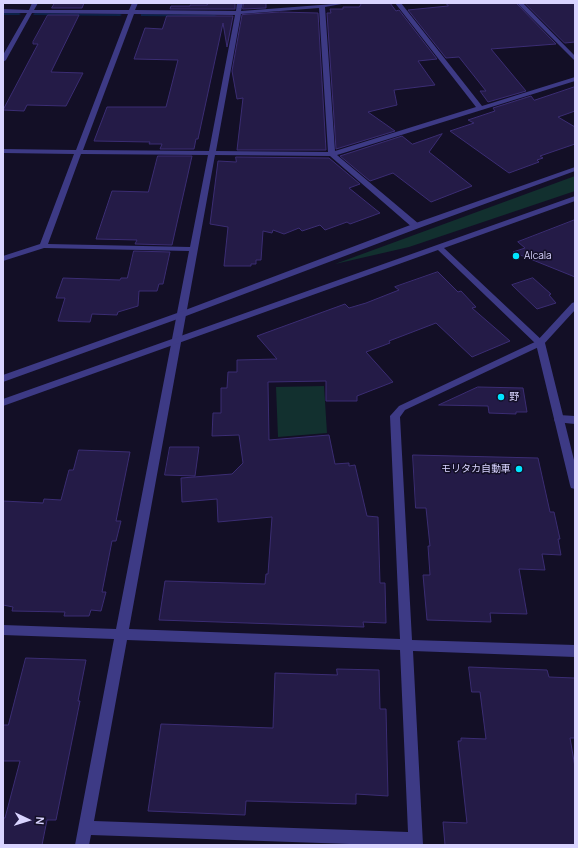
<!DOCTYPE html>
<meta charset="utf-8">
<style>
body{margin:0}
#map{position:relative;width:578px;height:848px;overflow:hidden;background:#130f26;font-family:Manrope,sans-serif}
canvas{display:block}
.frame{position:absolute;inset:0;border:4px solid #d9d4ff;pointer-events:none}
.north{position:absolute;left:8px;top:800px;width:40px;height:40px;-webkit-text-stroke:3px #130f26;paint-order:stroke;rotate:94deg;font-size:11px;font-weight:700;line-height:16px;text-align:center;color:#d9d4ff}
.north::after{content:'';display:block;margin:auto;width:14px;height:18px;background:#d9d4ff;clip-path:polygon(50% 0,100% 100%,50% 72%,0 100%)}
</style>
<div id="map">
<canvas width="578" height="848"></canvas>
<div class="frame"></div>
<div class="north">N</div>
</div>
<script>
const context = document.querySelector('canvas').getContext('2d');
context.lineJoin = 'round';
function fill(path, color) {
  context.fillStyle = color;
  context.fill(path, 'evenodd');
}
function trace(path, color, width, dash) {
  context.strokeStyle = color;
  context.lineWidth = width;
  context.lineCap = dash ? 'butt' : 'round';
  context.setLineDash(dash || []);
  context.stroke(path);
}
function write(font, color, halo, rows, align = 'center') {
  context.font = font + ' Manrope,"Noto Sans JP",sans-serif';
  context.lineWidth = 3;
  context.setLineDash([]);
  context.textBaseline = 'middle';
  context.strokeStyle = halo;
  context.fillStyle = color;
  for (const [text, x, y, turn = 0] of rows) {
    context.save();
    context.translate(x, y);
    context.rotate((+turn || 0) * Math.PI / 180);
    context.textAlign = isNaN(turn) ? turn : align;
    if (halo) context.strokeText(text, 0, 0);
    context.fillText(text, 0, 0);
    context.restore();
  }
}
const green = new Path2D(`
 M 575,176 L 575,191 L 409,247 L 335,264 Z
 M 324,386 L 327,433 L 278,437 L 276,387 Z`);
const stream = new Path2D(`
 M 3,13 L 19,13 L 21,14 L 19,15 L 3,15 Z
 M 35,13 L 120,14 L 122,15 L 120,16 L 34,15 L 33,14 Z
 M 141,14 L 215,15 L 217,16 L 215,17 L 142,16 L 141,16 Z`);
const building = new Path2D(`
 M 55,3 L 84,3 L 82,8 L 52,8 Z
 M 207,3 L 235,3 L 235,9 L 170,9 L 171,6 L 190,6 L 190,5 L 207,5 Z
 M 244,3 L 266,3 L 266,8 L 243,9 Z
 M 362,3 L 390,3 L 396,11 L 399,10 L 437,59 L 418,61 L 435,85 L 394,90 L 397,105 L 368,112 L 395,131 L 336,149 L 327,13 L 331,13 L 330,9 L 343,9 L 343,7 L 359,7 Z
 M 446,3 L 516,3 L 556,44 L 491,49 L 526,91 L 488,102 L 480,91 L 486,91 L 459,57 L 446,58 L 408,10 L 448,6 Z
 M 525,3 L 575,3 L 575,42 L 565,43 Z
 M 280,12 L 318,13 L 326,150 L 237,150 L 243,98 L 237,99 L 232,71 L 242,15 Z
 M 48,15 L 79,15 L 51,72 L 83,73 L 66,106 L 27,105 L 24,111 L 3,110 L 38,44 L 33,44 L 33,42 Z
 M 167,16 L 233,16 L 227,47 L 223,23 L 198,139 L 196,139 L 194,149 L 160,149 L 162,144 L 149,144 L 150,142 L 94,141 L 107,107 L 166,107 L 178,60 L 134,59 L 145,28 L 162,29 Z
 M 575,87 L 575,111 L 558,117 L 575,127 L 575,144 L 540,156 L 543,158 L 537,160 L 539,162 L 509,173 L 450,131 L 474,123 L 468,120 L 495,111 L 493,108 L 531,96 L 534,100 Z
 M 442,134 L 429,152 L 472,186 L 431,202 L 393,173 L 370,181 L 340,156 L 402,136 L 412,144 Z
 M 158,156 L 192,156 L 172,245 L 135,244 L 137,240 L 96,239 L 112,191 L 148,192 Z
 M 236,157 L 329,158 L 360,184 L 349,188 L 380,213 L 350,224 L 347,222 L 325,230 L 320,225 L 302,231 L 299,228 L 284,234 L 273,230 L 272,233 L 263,231 L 261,260 L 256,260 L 256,264 L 251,264 L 251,266 L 224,266 L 228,227 L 210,224 L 218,161 L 236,162 Z
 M 575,220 L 575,277 L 513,252 L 525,248 L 518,242 Z
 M 134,251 L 170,252 L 163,284 L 159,284 L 157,291 L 139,291 L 138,306 L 118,312 L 117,315 L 92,314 L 90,322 L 58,321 L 65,298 L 56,298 L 63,278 L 120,280 L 121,278 L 127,278 Z
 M 438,272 L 458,292 L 461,291 L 476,307 L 472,308 L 510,341 L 472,357 L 436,323 L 389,341 L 390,343 L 366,352 L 393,382 L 357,396 L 357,401 L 326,401 L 326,381 L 268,382 L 269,440 L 329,435 L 335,464 L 349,463 L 349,466 L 355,465 L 367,516 L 378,517 L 380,583 L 385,583 L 386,623 L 363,622 L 364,627 L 159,620 L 165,581 L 265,584 L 266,574 L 268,574 L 272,517 L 218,522 L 217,499 L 182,502 L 181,478 L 232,474 L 243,463 L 239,435 L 212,436 L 213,413 L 221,413 L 221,388 L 227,388 L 228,372 L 237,372 L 237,360 L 277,359 L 257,336 L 345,304 L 349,308 L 366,303 L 399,290 L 395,287 Z
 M 533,278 L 551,294 L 549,295 L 556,303 L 537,309 L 512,285 Z
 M 478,387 L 523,388 L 527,412 L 516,412 L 516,414 L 489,413 L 488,406 L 439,405 Z
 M 170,447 L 199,447 L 195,476 L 165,475 Z
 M 79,450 L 130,452 L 116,521 L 121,521 L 116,541 L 112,541 L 102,592 L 106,592 L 101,611 L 91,610 L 89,616 L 64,616 L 65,612 L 12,611 L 13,607 L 3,605 L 3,501 L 43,503 L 44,499 L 61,500 L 69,470 L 73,470 Z
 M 413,455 L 538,458 L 550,512 L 554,512 L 560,539 L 558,539 L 561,555 L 542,554 L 545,570 L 519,569 L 527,614 L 490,613 L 491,622 L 427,620 L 423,575 L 430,575 L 428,546 L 430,546 L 426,508 L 416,508 Z
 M 26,658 L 86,660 L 78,701 L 80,701 L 56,820 L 47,820 L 42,845 L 3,845 L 3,818 L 5,818 L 20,761 L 3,761 L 3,725 L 8,725 Z
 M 469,667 L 547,670 L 549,677 L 575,678 L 575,738 L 570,738 L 575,767 L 575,845 L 445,845 L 443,822 L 467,823 L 458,741 L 461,741 L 461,738 L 486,739 L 480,692 L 472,692 Z
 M 337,669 L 379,670 L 380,709 L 386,709 L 388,796 L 356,794 L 356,804 L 246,801 L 245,815 L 148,811 L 161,724 L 273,728 L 275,673 L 337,675 Z`);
const minor = new Path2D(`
 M 32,3 L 38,3 L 34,10 L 129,10 L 132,3 L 138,3 L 135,10 L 236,11 L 237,3 L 243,3 L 241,11 L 347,3 L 325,7 L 335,151 L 476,107 L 395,3 L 401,3 L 482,106 L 575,77 L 575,81 L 337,155 L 419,224 L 419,228 L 413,228 L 330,156 L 215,155 L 129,629 L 400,639 L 390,416 L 399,406 L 537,341 L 572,303 L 575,302 L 575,310 L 543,345 L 405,410 L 400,417 L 412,640 L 575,645 L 575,657 L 413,651 L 423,845 L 378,845 L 91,835 L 89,845 L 75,845 L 114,639 L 3,635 L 3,625 L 116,629 L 189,251 L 44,248 L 3,261 L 3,256 L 40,244 L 74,154 L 3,153 L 3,149 L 76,150 L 128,14 L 32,13 L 6,60 L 3,62 L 3,55 L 27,13 L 3,13 L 3,9 L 29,10 ZM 319,8 L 328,152 L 216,151 L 241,14 ZM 134,14 L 235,15 L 209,151 L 83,150 ZM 81,154 L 208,155 L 190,247 L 48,244 ZM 127,640 L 400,650 L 408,832 L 94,821 Z
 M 517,3 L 523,3 L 575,56 L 575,61 Z
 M 559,415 L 575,416 L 575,424 L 555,422 L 554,419 L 555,416 Z`);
const tertiary = new Path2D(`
 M 575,167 L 575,171 L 419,228 L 186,316 L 3,382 L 3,375 L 180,312 L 413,224 Z
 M 575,196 L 575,201 L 444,248 L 545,343 L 575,464 L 575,489 L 571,488 L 570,485 L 536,344 L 438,250 L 3,406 L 3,399 Z`);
const markers = [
 [516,256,4,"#00e5ff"],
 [501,397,4,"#00e5ff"],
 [519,469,4,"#00e5ff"]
];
const poiNames = [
 ["Alcala",524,256],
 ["野",509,397],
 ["モリタカ自動車",511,469,"right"]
];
fill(green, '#12302f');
fill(stream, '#0c2248');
fill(building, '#241b47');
trace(building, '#3b2d73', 1);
fill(minor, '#3d3a85');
fill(tertiary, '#3d3a85');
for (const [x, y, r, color] of markers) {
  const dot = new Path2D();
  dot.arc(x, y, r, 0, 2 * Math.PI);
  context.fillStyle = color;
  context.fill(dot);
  trace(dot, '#130f26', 1.5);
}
write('10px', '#d9d4ff', '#130f26', poiNames, 'left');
</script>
